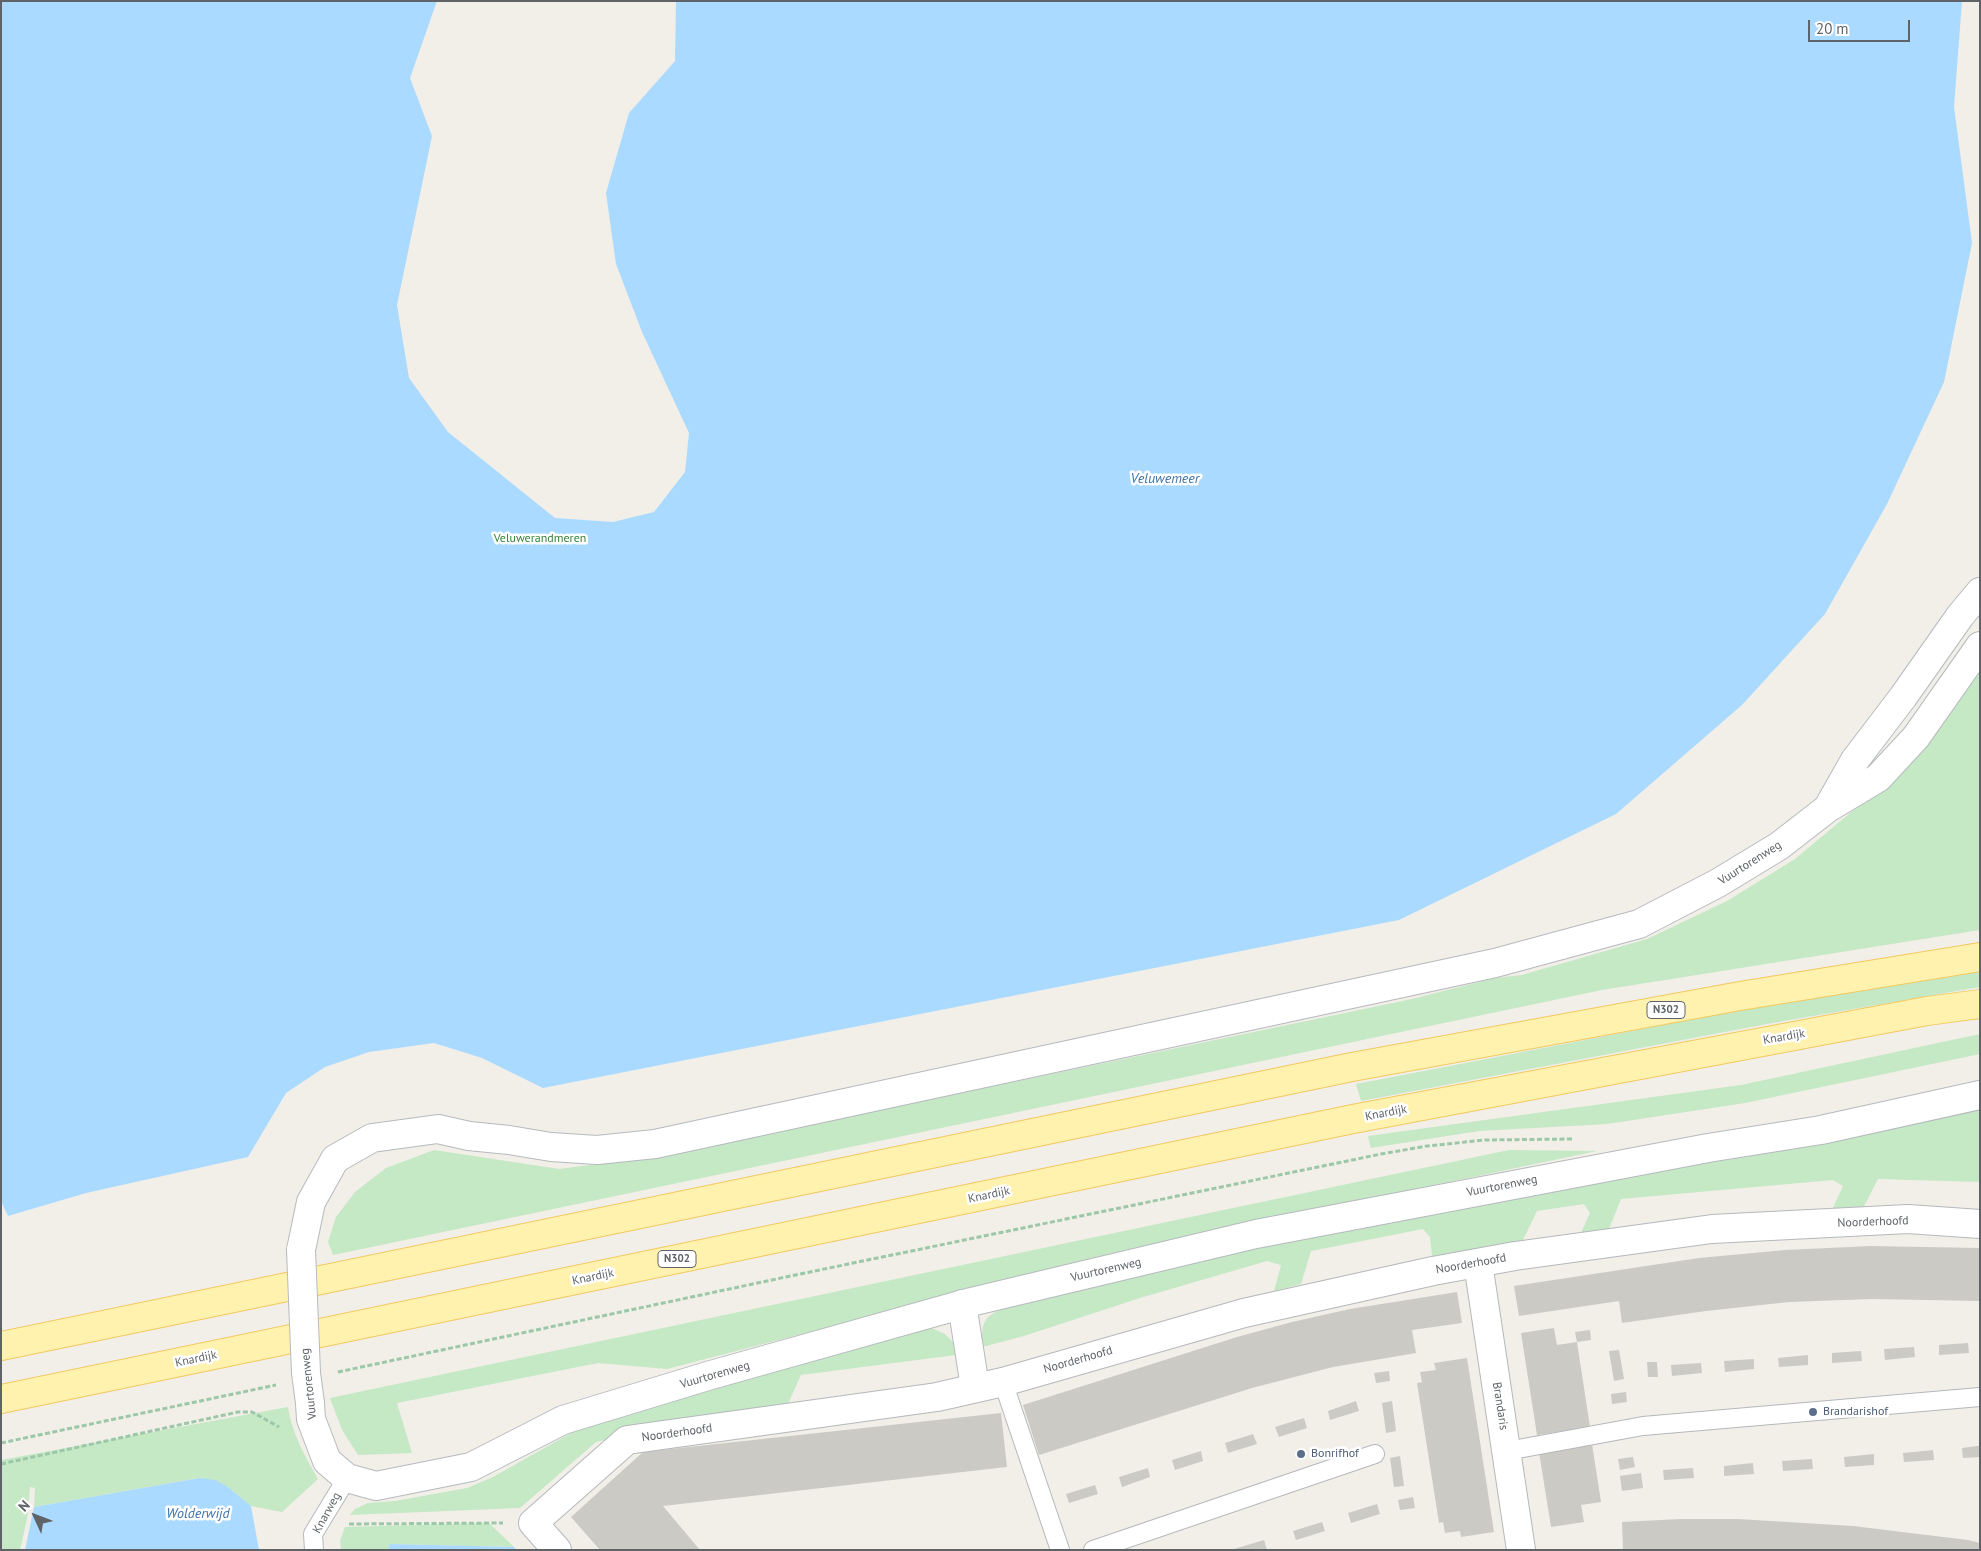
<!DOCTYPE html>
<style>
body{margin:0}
#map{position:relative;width:1981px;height:1551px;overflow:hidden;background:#f1efe8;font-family:"PT Sans",sans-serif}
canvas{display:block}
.frame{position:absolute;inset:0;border:2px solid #5f6368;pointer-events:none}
.north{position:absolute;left:10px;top:1491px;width:50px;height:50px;-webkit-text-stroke:4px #fff;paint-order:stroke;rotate:313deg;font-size:14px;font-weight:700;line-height:20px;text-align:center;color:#5f6368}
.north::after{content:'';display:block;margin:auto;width:18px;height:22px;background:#5f6368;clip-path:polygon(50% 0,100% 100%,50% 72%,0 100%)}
.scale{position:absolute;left:1808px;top:20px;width:102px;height:22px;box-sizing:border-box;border:2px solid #5f6368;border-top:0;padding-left:6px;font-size:15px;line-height:18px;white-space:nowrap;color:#5f6368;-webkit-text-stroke:4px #fff;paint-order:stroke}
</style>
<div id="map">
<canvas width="1981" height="1551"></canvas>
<div class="frame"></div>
<div class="north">N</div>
<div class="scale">20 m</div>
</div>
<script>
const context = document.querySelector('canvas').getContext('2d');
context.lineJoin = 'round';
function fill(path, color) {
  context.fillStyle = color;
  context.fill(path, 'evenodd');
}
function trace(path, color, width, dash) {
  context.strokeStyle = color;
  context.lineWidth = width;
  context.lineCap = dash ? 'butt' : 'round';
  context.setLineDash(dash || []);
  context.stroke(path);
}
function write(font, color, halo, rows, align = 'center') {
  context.font = font + ' "PT Sans",sans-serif';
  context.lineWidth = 5;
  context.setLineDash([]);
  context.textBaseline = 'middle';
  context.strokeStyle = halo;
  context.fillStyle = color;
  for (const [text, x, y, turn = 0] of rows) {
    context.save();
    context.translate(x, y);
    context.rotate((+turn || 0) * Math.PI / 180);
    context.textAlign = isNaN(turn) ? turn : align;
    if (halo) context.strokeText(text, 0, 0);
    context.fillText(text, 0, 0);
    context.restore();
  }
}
const green = new Path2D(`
 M 1980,658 L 1980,930 L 1602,990 L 333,1255 L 328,1242 L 336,1217 L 355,1192 L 386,1168 L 434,1150 L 559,1169 L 658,1156 L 1412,999 L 1495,978 L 1522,975 L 1647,939 L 1727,901 L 1795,859 L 1880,788 Z
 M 1980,970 L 1980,987 L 1767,1024 L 1361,1101 L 1356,1084 L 1767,1005 Z
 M 1980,1034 L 1980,1054 L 1745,1103 L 1607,1124 L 1479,1131 L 1371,1148 L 1368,1136 L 1741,1085 Z
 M 1980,1108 L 1980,1182 L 1878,1179 L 1863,1208 L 1831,1212 L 1843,1186 L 1833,1180 L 1621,1199 L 1609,1229 L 1581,1233 L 1590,1213 L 1584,1204 L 1537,1211 L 1522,1242 L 1433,1265 L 1430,1237 L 1423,1229 L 1311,1251 L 1301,1284 L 1274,1291 L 1281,1265 L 1267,1261 L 1140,1298 L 1024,1336 L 982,1347 C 981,1319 985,1316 1010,1305 L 1286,1239 L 1575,1185 L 1762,1154 Z
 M 1509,1150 L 1597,1151 L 1129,1249 L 667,1369 L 598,1363 L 397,1403 L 412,1453 L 358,1455 L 342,1430 L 330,1398 Z
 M 929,1327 L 945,1334 L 954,1343 L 956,1355 L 801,1375 L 787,1406 L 632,1425 L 613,1438 L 596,1442 L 520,1508 L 350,1515 L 355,1509 L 368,1503 L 395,1501 L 467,1488 L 493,1477 L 571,1433 L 625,1415 Z
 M 288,1407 C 292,1434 305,1456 318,1479 L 282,1512 L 251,1506 L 228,1487 L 200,1478 L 34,1507 L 35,1488 L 30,1487 L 28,1514 L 20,1550 L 1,1550 L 1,1460 Z
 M 489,1523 L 514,1547 L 391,1544 L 388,1550 L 341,1550 L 340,1541 L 345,1527 Z`);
const water = new Path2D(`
 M 1,1 L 437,1 L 410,78 L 432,136 L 397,305 L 409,378 L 448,432 L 555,518 L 613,522 L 654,512 L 685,472 L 689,433 L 642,332 L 616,264 L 606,193 L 629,113 L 675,61 L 676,1 L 1962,1 L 1954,107 L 1972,243 L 1944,382 L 1887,504 L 1825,614 L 1742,705 L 1616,814 L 1399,920 L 543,1088 L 482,1058 L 434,1043 L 369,1052 L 325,1067 L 286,1093 L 248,1157 L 86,1193 L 8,1216 L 1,1201 Z
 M 200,1478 L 215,1480 L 228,1487 L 251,1506 L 259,1550 L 25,1550 L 34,1507 Z
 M 390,1544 L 514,1547 L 516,1550 L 388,1550 Z`);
const building = new Path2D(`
 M 1871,1246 L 1980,1248 L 1980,1301 L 1872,1299 L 1789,1302 L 1706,1311 L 1622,1323 L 1619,1301 L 1519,1316 L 1514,1286 L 1699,1258 L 1785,1250 Z
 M 1457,1292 L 1462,1323 L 1412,1330 L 1416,1353 L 1333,1367 L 1252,1388 L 1039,1455 L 1023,1405 L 1237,1337 L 1292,1322 L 1350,1309 Z
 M 1554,1328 L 1557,1345 L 1577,1342 L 1590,1427 L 1537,1435 L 1521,1333 Z
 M 1590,1330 L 1591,1340 L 1577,1342 L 1575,1332 Z
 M 1968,1343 L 1969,1353 L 1939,1355 L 1939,1345 Z
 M 1914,1347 L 1915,1357 L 1885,1360 L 1884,1349 Z
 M 1619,1350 L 1624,1379 L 1614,1381 L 1609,1351 Z
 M 1861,1351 L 1862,1361 L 1832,1363 L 1832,1353 Z
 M 1808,1355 L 1808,1365 L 1779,1367 L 1778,1358 Z
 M 1467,1358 L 1494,1532 L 1461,1537 L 1460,1531 L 1445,1533 L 1443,1522 L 1439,1523 L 1417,1383 L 1422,1382 L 1420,1372 L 1436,1370 L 1434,1363 Z
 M 1754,1359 L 1754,1369 L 1725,1372 L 1724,1361 Z
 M 1647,1362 L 1657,1362 L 1658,1377 L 1648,1377 Z
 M 1701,1363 L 1702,1373 L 1672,1376 L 1671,1365 Z
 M 1389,1371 L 1390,1381 L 1376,1383 L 1374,1373 Z
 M 1626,1392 L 1627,1402 L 1612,1404 L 1611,1394 Z
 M 1356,1401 L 1359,1411 L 1330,1420 L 1328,1411 Z
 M 1392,1401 L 1396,1431 L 1386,1433 L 1382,1403 Z
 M 1001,1413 L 1007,1467 L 663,1506 L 700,1550 L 600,1550 L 571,1517 L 643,1452 Z
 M 1304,1418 L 1307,1428 L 1279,1437 L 1275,1427 Z
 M 1253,1434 L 1257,1444 L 1228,1453 L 1225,1443 Z
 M 1592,1444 L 1601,1502 L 1581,1505 L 1584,1522 L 1551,1527 L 1539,1452 Z
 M 1977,1446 L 1980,1446 L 1980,1457 L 1963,1458 L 1962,1448 Z
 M 1933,1450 L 1934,1460 L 1904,1462 L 1903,1453 Z
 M 1201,1451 L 1203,1461 L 1175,1470 L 1172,1460 Z
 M 1874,1454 L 1874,1465 L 1845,1467 L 1844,1457 Z
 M 1400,1456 L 1404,1486 L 1394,1487 L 1390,1458 Z
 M 1633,1457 L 1635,1467 L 1620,1470 L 1618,1459 Z
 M 1812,1459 L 1813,1469 L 1783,1471 L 1782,1461 Z
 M 1753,1463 L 1754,1474 L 1724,1476 L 1724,1466 Z
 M 1148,1468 L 1150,1477 L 1122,1487 L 1119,1477 Z
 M 1693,1468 L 1694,1478 L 1664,1480 L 1663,1470 Z
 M 1641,1473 L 1643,1488 L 1622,1491 L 1620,1476 Z
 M 1095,1485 L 1098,1494 L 1069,1503 L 1066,1494 Z
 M 1413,1497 L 1415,1508 L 1400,1510 L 1398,1500 Z
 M 1377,1504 L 1380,1514 L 1351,1523 L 1348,1513 Z
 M 1680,1519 L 1738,1519 L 1853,1526 L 1968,1540 L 1980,1543 L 1980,1550 L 1623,1550 L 1622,1522 Z
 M 1322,1522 L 1325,1531 L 1296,1540 L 1293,1531 Z
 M 1264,1540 L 1267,1550 L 1234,1550 L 1234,1549 Z`);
const path = new Path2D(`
 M 338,1372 L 800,1274 L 1381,1154 L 1427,1146 L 1485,1140 L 1574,1139
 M 1,1443 L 276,1385
 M 1,1464 L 238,1412 L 252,1412 L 279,1427
 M 349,1524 L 503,1523`);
const lane = new Path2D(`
 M 1003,1382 L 1060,1550
 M 1507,1451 L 1643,1426 L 1980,1397
 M 314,1550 L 313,1534 L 347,1478
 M 1093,1550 L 1375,1454`);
const street = new Path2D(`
 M 1478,1263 L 1521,1550
 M 962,1304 L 975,1387
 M 557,1550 L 533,1523 L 627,1440 L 937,1397 L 1003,1382 L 1244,1313 L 1433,1271 L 1515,1256 L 1712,1229 L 1908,1219 L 1980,1224`);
const secondary = new Path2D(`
 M 1829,806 L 1855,760 L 1903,697 L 1960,616 L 1980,592
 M 301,1250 L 311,1202 L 335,1159 L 372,1138 L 438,1129 L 469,1136 L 509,1140 L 551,1147 L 597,1150 L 655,1144 L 1495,963 L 1639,924 L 1718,883 L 1779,846 L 1828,808 L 1878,778 L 1916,737 L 1980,646
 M 310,1403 L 311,1419 L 327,1461 L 347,1478 L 376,1486 L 471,1467 L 563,1420 L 711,1375 L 971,1302 L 1256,1234 L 1708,1148 L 1821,1130 L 1980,1095`);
const primary = new Path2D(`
 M 1,1346 L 1352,1067 L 1740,996 L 1980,957
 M 1,1399 L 1353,1119 L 1927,1011 L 1980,1004`);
const secondaryBridge = new Path2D(`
 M 301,1250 L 306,1373 L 310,1403`);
const markers = [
 [1813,1412,5,"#5c6f8a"],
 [1301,1454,5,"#5c6f8a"]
];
const shields = [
 [1666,1010,38],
 [677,1259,38]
];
const shieldNames = [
 ["N302",1666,1010],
 ["N302",677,1259]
];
const parkNames = [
 ["Veluwerandmeren",540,539]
];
const streetNames = [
 ["Vuurtorenweg",1750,863,-32],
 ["Knardijk",1784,1037,-10],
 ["Knardijk",1386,1113,-11],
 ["Vuurtorenweg",1502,1186,-11],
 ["Knardijk",989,1195,-12],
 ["Noorderhoofd",1873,1222,-2],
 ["Noorderhoofd",1471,1264,-10],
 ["Vuurtorenweg",1106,1270,-13],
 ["Knardijk",593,1277,-12],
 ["Knardijk",196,1359,-12],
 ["Noorderhoofd",1078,1360,-16],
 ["Vuurtorenweg",715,1375,-16],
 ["Vuurtorenweg",309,1384,-96],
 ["Brandaris",1500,1406,81],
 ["Noorderhoofd",677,1433,-8],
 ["Knarweg",327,1513,-61]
];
const serviceNames = [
 ["Brandarishof",1823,1412],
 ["Bonrifhof",1311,1454]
];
const waterNames = [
 ["Veluwemeer",1165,479],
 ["Wolderwijd",198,1514]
];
fill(green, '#c5e8c5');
fill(water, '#aadaff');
fill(building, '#cccac5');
trace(lane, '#b5b8bc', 20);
trace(street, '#b5b8bc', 30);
trace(secondary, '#b6babf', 30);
trace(primary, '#f2c960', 30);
trace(path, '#9cc7a9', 3, [5, 2.5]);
trace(lane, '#fff', 18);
trace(street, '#fff', 28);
trace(secondary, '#fff', 28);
trace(primary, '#fff2af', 28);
trace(secondaryBridge, '#b6babf', 30, []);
trace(secondaryBridge, '#fff', 28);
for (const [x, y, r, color] of markers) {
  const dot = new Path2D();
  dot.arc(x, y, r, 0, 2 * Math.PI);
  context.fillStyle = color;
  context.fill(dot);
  trace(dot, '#fff', 2);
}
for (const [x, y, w] of shields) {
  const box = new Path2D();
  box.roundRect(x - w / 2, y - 8.5, w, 17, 4);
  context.fillStyle = '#fff';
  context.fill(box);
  trace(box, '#5f6368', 1);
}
write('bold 11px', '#5f6368', null, shieldNames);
write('12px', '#348238', '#fff', parkNames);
write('12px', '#5f6368', '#fff', streetNames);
write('12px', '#4e5e75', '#fff', serviceNames, 'left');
write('italic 14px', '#4174aa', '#fff', waterNames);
</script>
